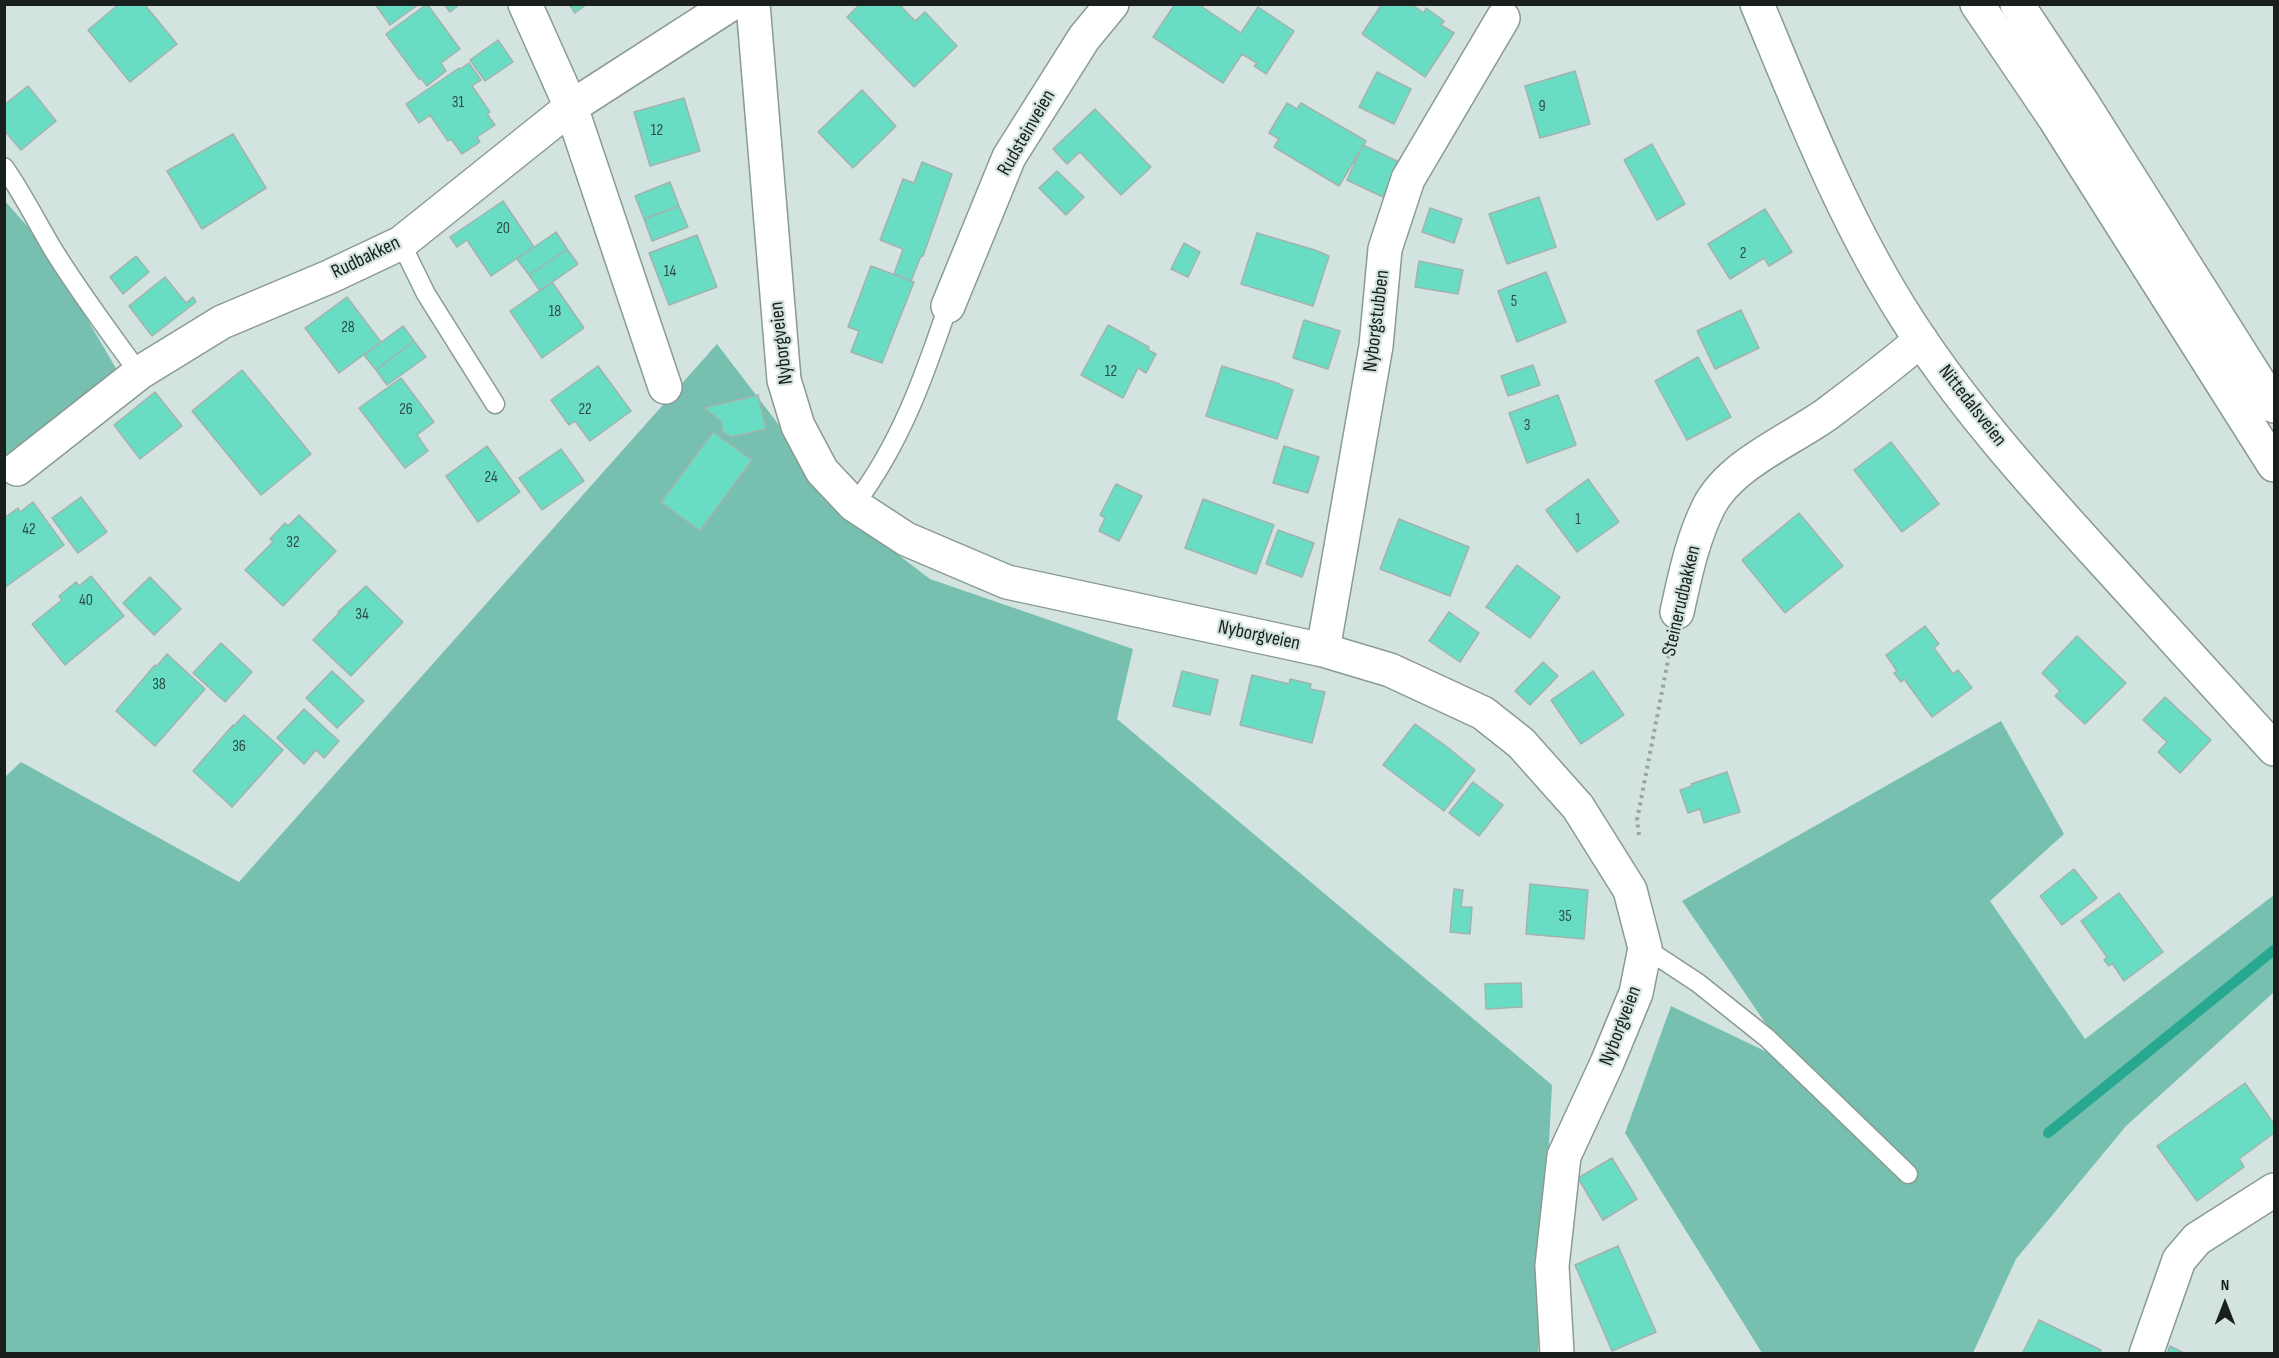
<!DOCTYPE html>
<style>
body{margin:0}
#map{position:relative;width:2279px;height:1358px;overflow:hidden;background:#d3e3df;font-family:"Sofia Sans Condensed",sans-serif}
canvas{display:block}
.frame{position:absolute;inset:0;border:6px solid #191f1d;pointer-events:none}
.north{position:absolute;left:2195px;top:1274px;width:60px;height:60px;-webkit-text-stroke:4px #d3e3df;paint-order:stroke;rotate:0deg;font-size:16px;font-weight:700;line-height:24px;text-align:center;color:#191f1d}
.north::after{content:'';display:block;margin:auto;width:21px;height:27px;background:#191f1d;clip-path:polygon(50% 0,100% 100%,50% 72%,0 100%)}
</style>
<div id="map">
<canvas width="2279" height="1358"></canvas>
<div class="frame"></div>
<div class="north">N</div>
</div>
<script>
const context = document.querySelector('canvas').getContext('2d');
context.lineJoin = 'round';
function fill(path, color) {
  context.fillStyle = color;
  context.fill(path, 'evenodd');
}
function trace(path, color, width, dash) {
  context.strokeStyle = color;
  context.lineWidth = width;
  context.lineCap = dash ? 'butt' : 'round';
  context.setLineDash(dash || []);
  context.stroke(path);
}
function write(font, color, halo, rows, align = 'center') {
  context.font = font + ' "Sofia Sans Condensed",sans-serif';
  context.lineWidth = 4.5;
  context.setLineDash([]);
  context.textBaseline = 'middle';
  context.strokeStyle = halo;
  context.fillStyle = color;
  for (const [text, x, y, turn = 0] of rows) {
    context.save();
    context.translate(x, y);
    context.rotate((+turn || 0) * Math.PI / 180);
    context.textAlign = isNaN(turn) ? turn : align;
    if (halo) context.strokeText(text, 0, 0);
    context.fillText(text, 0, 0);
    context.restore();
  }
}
const green = new Path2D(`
 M 4,200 L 44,245 L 121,377 L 4,472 Z
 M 717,344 L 850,518 L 930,579 L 1133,649 L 1117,719 L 1552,1085 L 1538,1353 L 5,1354 L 5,777 L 21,762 L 239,882 Z
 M 2001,721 L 2064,834 L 1990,901 L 2085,1039 L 2274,895 L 2274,992 L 2126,1126 L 2016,1259 L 1973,1353 L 1762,1353 L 1625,1133 L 1671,1006 L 1794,1065 L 1682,901 Z`);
const stream = new Path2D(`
 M 2048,1133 L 2274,950`);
const building = new Path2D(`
 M 119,4 L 144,4 L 177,44 L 130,82 L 88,30 Z
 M 375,4 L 419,4 L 390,25 Z
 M 427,4 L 460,49 L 441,63 L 446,71 L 427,86 L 421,78 L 419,79 L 386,34 Z
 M 444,4 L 460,4 L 450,12 Z
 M 569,4 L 587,4 L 575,13 Z
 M 860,4 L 899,4 L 915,21 L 925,12 L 957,46 L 914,87 L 847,17 Z
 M 1175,4 L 1198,4 L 1241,33 L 1258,7 L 1294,31 L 1266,74 L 1254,66 L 1257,63 L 1242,54 L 1223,83 L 1153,37 Z
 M 1382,4 L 1411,4 L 1424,13 L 1426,8 L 1444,21 L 1441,25 L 1454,33 L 1425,77 L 1362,34 Z
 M 498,40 L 513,62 L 485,81 L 470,60 Z
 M 469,63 L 481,80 L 472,86 L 490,112 L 487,114 L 495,125 L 477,137 L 480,142 L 462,154 L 451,139 L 448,141 L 430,115 L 419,123 L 406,104 L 459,68 L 460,69 Z
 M 1575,71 L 1590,124 L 1540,138 L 1525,86 Z
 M 1377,72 L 1411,89 L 1394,124 L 1359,107 Z
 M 28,86 L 56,121 L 21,150 L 4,130 L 4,105 Z
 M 862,90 L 896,126 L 853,168 L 818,132 Z
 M 684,98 L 700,151 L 650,166 L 634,112 Z
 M 1287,103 L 1297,109 L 1301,103 L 1366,141 L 1339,186 L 1274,147 L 1279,139 L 1269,133 Z
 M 1095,109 L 1151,167 L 1121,195 L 1080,152 L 1067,164 L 1053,149 Z
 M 233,134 L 266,188 L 202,229 L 167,171 Z
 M 1652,144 L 1685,204 L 1657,220 L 1624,160 Z
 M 1363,145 L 1399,162 L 1383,197 L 1347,180 Z
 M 922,162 L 952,174 L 923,256 L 921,256 L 911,281 L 894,274 L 903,249 L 880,240 L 903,179 L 914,183 Z
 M 1057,171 L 1084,197 L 1066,215 L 1039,188 Z
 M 670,182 L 679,206 L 644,219 L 635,196 Z
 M 1539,197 L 1556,247 L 1507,264 L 1489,214 Z
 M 503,201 L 534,247 L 491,276 L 467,240 L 457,247 L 450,237 Z
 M 679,206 L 688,227 L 652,241 L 644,219 Z
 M 1430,208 L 1462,219 L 1454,243 L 1422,232 Z
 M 1765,209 L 1792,252 L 1769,266 L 1764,258 L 1730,279 L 1708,244 Z
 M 556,232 L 567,249 L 529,275 L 517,259 Z
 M 1257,233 L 1315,250 L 1329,256 L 1313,306 L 1241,284 Z
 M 697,235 L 717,287 L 669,305 L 649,253 Z
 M 1184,243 L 1200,252 L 1188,277 L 1171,269 Z
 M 567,249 L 578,264 L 540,291 L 529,275 Z
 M 136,256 L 149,272 L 123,294 L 110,277 Z
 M 1419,261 L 1463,270 L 1458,294 L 1415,287 Z
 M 871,266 L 914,282 L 882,363 L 851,352 L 859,331 L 848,327 Z
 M 1546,272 L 1566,322 L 1517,342 L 1498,291 Z
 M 165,277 L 186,303 L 193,297 L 196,302 L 152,336 L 129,306 Z
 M 552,282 L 584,328 L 542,358 L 510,311 Z
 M 347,297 L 381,342 L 339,373 L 305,328 Z
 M 1741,310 L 1759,348 L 1715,369 L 1697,331 Z
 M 1304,320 L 1340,331 L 1328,369 L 1293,358 Z
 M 1108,325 L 1149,347 L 1148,350 L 1156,354 L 1146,373 L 1138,368 L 1123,398 L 1081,375 Z
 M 403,326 L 414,341 L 376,370 L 364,355 Z
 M 414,341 L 426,357 L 387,385 L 376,370 Z
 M 1698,357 L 1731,417 L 1687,440 L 1655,381 Z
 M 1533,365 L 1540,385 L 1508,396 L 1501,376 Z
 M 598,366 L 631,411 L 590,441 L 575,421 L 569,425 L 551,400 Z
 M 1222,366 L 1280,384 L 1280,385 L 1293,390 L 1277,439 L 1206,416 Z
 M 242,370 L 311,454 L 261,495 L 192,411 Z
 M 401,378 L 434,422 L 417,435 L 428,451 L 405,468 L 359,408 Z
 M 155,392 L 182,426 L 140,459 L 114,425 Z
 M 758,395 L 766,429 L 732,437 L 723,433 L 721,421 L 704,408 Z
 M 1558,395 L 1576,445 L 1527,463 L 1509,413 Z
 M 713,432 L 752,460 L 700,531 L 661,502 Z
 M 1891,442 L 1939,504 L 1902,532 L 1854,470 Z
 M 487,446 L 520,492 L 478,522 L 446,476 Z
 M 1284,446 L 1319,457 L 1308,493 L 1273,483 Z
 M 561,449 L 584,481 L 542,510 L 519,478 Z
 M 1588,479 L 1619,522 L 1577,552 L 1546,510 Z
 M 1116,484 L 1142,496 L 1119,541 L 1099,531 L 1105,518 L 1100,515 Z
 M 81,497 L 107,532 L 78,553 L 52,518 Z
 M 1203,499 L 1274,525 L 1256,574 L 1185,548 Z
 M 33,502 L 64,545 L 4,588 L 4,518 L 18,508 L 20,512 Z
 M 1799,513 L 1843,566 L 1785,613 L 1742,560 Z
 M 299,515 L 336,551 L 283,606 L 245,570 L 273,542 L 270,539 L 285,523 L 288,526 Z
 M 1399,519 L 1469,547 L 1450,596 L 1380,569 Z
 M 1278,530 L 1314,543 L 1302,577 L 1266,564 Z
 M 1517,565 L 1560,597 L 1530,638 L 1486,607 Z
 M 91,576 L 124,616 L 65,665 L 32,624 L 62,600 L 59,596 L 76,582 L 79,586 Z
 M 150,577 L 181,609 L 154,635 L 123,603 Z
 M 366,586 L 403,622 L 351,676 L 313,640 L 339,613 L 338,612 Z
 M 1449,612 L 1479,633 L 1460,662 L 1429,641 Z
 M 1925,626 L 1939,644 L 1934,648 L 1953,674 L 1958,670 L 1972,688 L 1932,717 L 1904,679 L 1901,682 L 1894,673 L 1897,671 L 1886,655 Z
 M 2077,636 L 2126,683 L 2085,724 L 2055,696 L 2060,691 L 2042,673 Z
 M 221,643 L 252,672 L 225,702 L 193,673 Z
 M 167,654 L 205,689 L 155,746 L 116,711 L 155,665 L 157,666 Z
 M 1543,662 L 1558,676 L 1530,705 L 1515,691 Z
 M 332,671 L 364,701 L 337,728 L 306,698 Z
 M 1182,671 L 1218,680 L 1210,715 L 1173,706 Z
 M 1593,671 L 1624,715 L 1581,744 L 1551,700 Z
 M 1252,675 L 1289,684 L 1290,679 L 1311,684 L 1310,689 L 1325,692 L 1312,743 L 1240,725 Z
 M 2165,697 L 2211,740 L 2180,773 L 2158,752 L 2167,742 L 2143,720 Z
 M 304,709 L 339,741 L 324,758 L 316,750 L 304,764 L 277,738 Z
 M 244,715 L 283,750 L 232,807 L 193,771 L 233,725 L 234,726 Z
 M 1415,724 L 1446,746 L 1475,770 L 1444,811 L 1383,765 Z
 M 1727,772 L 1740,812 L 1704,823 L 1700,809 L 1688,813 L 1680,790 L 1692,786 L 1691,784 Z
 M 1473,782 L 1503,805 L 1479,836 L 1449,813 Z
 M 2074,869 L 2097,898 L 2062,925 L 2040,896 Z
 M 1530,884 L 1588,890 L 1584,939 L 1526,934 Z
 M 1454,889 L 1463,890 L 1461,907 L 1472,907 L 1470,934 L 1450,932 Z
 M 2119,893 L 2163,952 L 2124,981 L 2112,963 L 2109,966 L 2104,960 L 2107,957 L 2081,921 Z
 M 1521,983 L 1522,1007 L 1486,1009 L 1485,984 Z
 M 2245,1083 L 2274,1124 L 2274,1133 L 2239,1159 L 2244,1167 L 2197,1201 L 2157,1146 Z
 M 1612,1158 L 1637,1199 L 1603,1220 L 1578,1178 Z
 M 1618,1246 L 1656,1332 L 1612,1351 L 1575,1265 Z
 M 2039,1320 L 2101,1350 L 2100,1354 L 2022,1354 Z
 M 2170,1346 L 2186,1354 L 2167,1354 Z`);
const path = new Path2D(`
 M 1639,835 L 1637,820 L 1671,645`);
const lane = new Path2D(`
 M 4,167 C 23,194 37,223 54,251 C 80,293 110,333 139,373
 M 401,243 L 426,294 L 495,404
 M 854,505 C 900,445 924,377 948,306
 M 1645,948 L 1698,983 L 1767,1038 L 1908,1174`);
const street = new Path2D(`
 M 525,4 L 571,107 L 665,387
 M 753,4 L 784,380 L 798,426 L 822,471 L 854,505 L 906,539 L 1007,582 L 1323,650 L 1390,670 L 1483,713 L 1521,743 L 1578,807 L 1630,890 L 1645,948 L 1636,993 L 1607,1063 L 1564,1156 L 1552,1266 L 1557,1354
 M 948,306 L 1009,157 L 1084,38 L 1112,4
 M 17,469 L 139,373 L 222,322 L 329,277 L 401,243 L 571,107 L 731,4
 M 1677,612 C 1685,576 1692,540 1709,506 C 1731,464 1789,441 1827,414 C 1859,390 1891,365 1921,340
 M 1323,650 L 1376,346 L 1385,249 L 1408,179 L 1503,18
 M 2146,1354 L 2179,1260 L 2197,1239 L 2274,1190`);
const secondary = new Path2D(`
 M 1757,4 C 1800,107 1841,213 1900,308 C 1957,400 2031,482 2104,562 C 2161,624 2217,687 2274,749`);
const highway = new Path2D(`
 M 1977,4 L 2055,119 L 2274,465
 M 2017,4 L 2082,102 L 2274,406`);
const numberNames = [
 ["31",458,103],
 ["9",1542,107],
 ["12",657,131],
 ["20",503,229],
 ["2",1743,254],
 ["14",670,272],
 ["5",1514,302],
 ["18",555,312],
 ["28",348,328],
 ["12",1111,372],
 ["26",406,410],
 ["22",585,410],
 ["3",1527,426],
 ["24",491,478],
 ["1",1578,520],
 ["42",29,530],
 ["32",293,543],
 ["40",86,601],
 ["34",362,615],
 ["38",159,685],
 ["36",239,747],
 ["35",1565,917]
];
const streetNames = [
 ["Rudsteinveien",1027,133,-60],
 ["Rudbakken",366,258,-26],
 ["Nyborgstubben",1377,321,-83],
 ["Nyborgveien",782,343,-97],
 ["Nittedalsveien",1972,406,52],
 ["Steinerudbakken",1682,601,-77],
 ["Nyborgveien",1259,636,12],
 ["Nyborgveien",1621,1026,-69]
];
fill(green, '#77bfae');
trace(stream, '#28a890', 10);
fill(building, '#69ddc3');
trace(building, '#a3b2ae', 1.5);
trace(lane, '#8a9a95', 21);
trace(street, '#8a9a95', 36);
trace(secondary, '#8a9a95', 36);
trace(highway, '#8a9a95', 36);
trace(path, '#97a4a0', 4, [3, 4.5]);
trace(lane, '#fff', 18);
trace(street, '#fff', 33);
trace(secondary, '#fff', 33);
trace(highway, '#fff', 33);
write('16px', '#2d4e46', null, numberNames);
write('20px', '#191f1d', '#d3e3df', streetNames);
</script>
